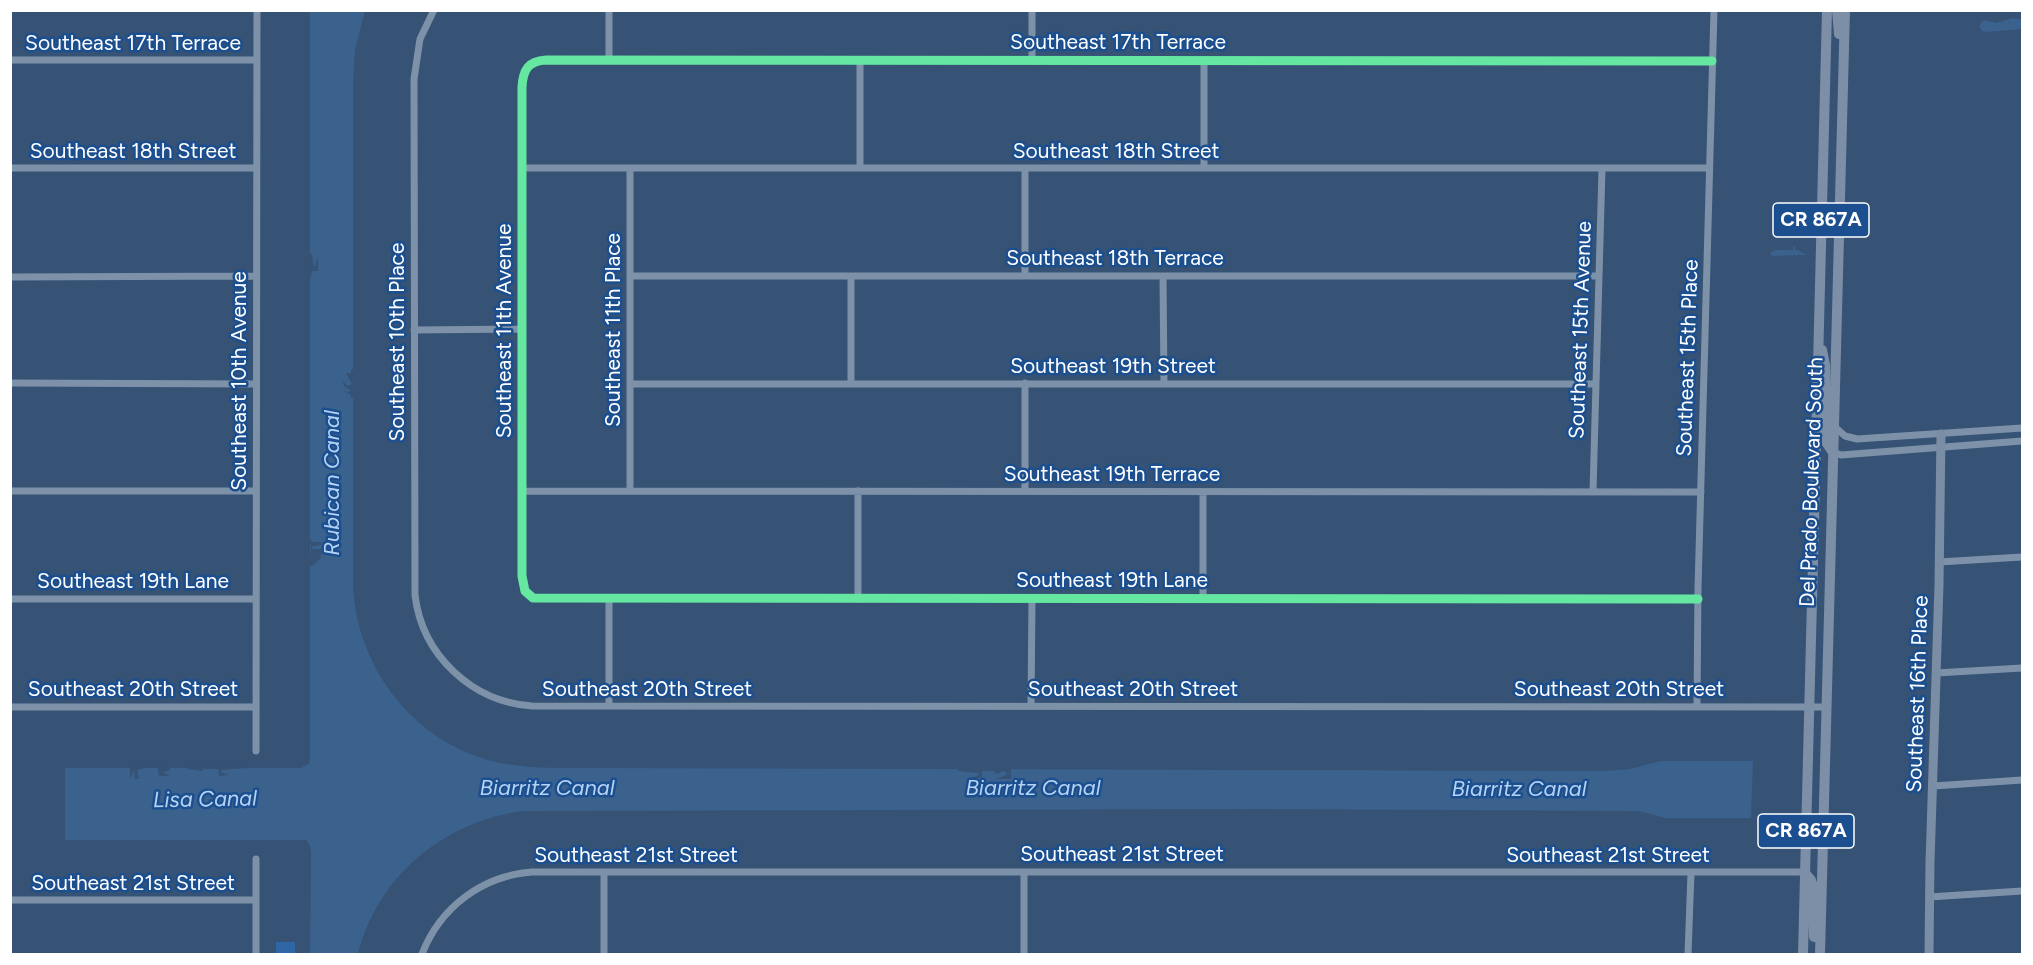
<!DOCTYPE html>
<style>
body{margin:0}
#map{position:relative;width:2033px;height:965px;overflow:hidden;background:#365274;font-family:Figtree,sans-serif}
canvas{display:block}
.frame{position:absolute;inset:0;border:12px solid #fff;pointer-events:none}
</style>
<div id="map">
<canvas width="2033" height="965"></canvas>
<div class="frame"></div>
</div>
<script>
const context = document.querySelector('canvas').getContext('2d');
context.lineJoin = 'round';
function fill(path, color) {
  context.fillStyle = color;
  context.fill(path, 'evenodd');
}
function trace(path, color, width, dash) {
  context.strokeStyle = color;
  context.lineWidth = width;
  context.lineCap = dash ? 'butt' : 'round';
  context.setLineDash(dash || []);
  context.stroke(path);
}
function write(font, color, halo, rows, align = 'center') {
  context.font = font + ' Figtree,sans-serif';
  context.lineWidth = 5;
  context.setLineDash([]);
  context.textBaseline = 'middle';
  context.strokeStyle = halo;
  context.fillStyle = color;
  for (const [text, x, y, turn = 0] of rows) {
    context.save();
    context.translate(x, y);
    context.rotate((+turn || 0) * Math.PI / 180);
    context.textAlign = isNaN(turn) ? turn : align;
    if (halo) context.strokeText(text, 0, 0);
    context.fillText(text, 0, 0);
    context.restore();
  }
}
const green = new Path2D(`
 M 276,942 L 295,942 L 295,954 L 276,954 Z`);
const water = new Path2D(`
 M 310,10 L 365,11 L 355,50 L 353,85 L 353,588 C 358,667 411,738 488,760 C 520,769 555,768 588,768 L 1604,771 L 1630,769 L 1661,761 L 1753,761 L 1751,818 L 1665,818 L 1639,811 L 1262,809 L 523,811 C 443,822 378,876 358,954 L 310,954 L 311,854 L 310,846 L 306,840 L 65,840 L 65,768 L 301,768 L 310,763 Z
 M 2012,18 L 2022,19 L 2022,29 L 1986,32 L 1982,31 L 1979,26 L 1983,20 L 1997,23 Z
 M 1775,250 L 1797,250 L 1807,255 L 1772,256 L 1770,253 Z`);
const pier = new Path2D(`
 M 308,253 L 311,253 L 312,256 L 314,268 L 318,257 L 318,271 L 312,271 L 310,280 L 307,278 Z
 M 351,369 L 356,370 L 356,398 L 351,398 L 351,395 L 342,390 L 348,392 L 351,391 L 344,386 L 342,380 L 348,386 L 352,384 L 346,373 L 351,373 Z
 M 308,539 L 312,540 L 312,542 L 321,542 L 321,545 L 312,546 L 312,549 L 321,549 L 321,558 L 312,566 L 308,566 L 308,563 L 310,563 L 311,547 L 310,544 L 308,544 Z
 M 126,765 L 168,766 L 171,770 L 163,772 L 170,776 L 159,776 L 158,768 L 144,768 L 137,770 L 139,779 L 135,779 L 134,770 L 130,779 L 130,768 L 126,768 Z
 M 247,765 L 247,768 L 222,770 L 220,772 L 229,775 L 219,776 L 218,769 L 203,769 L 202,771 L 187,769 L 187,766 Z
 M 963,766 L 970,766 L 971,769 L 996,769 L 997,766 L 1004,766 L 1004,769 L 1011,769 L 1011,779 L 996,779 L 1006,775 L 1007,773 L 1004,771 L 996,774 L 994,771 L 982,771 L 982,778 L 970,778 L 978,776 L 979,773 L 958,771 L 958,769 L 963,769 Z`);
const stream = new Path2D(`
 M 1794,247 L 1794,250`);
const street = new Path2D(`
 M 434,10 L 420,39 L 414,79 L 415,595 C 422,655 472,702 532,706 L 1826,707
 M 609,10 L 609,60
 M 10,60 L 257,60
 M 860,61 L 860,168
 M 1032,61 L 1032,10
 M 10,168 L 256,168
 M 523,168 L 1709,168
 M 1025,168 L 1025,276
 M 1204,168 L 1204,61
 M 631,276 L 1598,276
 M 851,276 L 851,383
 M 1163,276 L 1164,384
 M 10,277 L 256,276
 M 414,330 L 522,329
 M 10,383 L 256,384
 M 631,384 L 1596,384
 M 1835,427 L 1845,436 L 1857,439 L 2022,428
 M 1833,452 L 1841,455 L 2022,441
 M 10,491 L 256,491
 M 523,491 L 1701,492
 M 630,491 L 630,168
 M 858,491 L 858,599
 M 1025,491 L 1025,383
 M 1593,491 L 1602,169
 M 1203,492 L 1203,598
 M 1939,562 L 2022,557
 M 10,599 L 256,599
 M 1698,599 L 533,598 L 525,591 L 522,576 L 522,87 C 523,70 528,61 546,60 L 1712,61
 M 1936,673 L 2022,668
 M 609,706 L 609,599
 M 1031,706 L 1032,599
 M 1697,706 L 1698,588 L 1714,10
 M 10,707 L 256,707
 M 256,751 L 257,10
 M 1933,786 L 2022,780
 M 256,859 L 256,954
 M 1929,897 L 2022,891
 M 10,900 L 256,900
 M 422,954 C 440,908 481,876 532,872 L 1804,872
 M 604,954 L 604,872
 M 1024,954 L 1024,872
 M 1688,954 L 1691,873`);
const secondary = new Path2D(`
 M 1929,954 L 1930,862 L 1939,585 L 1941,434`);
const primary = new Path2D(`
 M 1837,10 L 1839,34
 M 1822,350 L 1825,365 L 1825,437 L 1826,442 L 1832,451
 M 1804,872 L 1811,880 L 1813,887 L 1814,937
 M 1803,954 L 1827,10
 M 1820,954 L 1845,10`);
const cycleway = new Path2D(`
 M 1698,599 L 533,598 L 525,591 L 522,576 L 522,87 C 523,70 528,61 546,60 L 1712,61`);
const shields = [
 [1821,220,96],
 [1806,831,96]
];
const shieldNames = [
 ["CR 867A",1821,220],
 ["CR 867A",1806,831]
];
const streetNames = [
 ["Southeast 17th Terrace",1118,43],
 ["Southeast 17th Terrace",133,44],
 ["Southeast 18th Street",133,152],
 ["Southeast 18th Street",1116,152],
 ["Southeast 18th Terrace",1115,259],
 ["Southeast 11th Place",614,330,-90],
 ["Southeast 15th Avenue",1581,330,-88],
 ["Southeast 11th Avenue",505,331,-90],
 ["Southeast 10th Place",398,342,-90],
 ["Southeast 15th Place",1688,358,-88],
 ["Southeast 19th Street",1113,367],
 ["Southeast 10th Avenue",240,381,-90],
 ["Southeast 19th Terrace",1112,475],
 ["Del Prado Boulevard South",1812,482,-88],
 ["Southeast 19th Lane",1112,581],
 ["Southeast 19th Lane",133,582],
 ["Southeast 20th Street",133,690],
 ["Southeast 20th Street",647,690],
 ["Southeast 20th Street",1133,690],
 ["Southeast 20th Street",1619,690],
 ["Southeast 16th Place",1918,694,-88],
 ["Southeast 21st Street",1122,855],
 ["Southeast 21st Street",636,856],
 ["Southeast 21st Street",1608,856],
 ["Southeast 21st Street",133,884]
];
const waterNames = [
 ["Rubican Canal",333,483,-90],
 ["Biarritz Canal",547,789],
 ["Biarritz Canal",1033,789],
 ["Biarritz Canal",1519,790],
 ["Lisa Canal",205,800,-1]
];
fill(green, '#2f66a5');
fill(water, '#3b618d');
fill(pier, '#365274');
trace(stream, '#3b618d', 2);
trace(street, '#7d92a8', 7);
trace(secondary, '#798da4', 9);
trace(primary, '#7d8ea7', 10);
trace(cycleway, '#66e7a1', 9);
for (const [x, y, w] of shields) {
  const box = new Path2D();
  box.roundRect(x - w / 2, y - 17, w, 34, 4.5);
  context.fillStyle = '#1b4f8f';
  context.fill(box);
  trace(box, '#fff', 1.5);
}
write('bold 20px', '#fff', null, shieldNames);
write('21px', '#fff', '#1b4f8f', streetNames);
write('italic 22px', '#b5d3f5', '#1b4f8f', waterNames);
</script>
